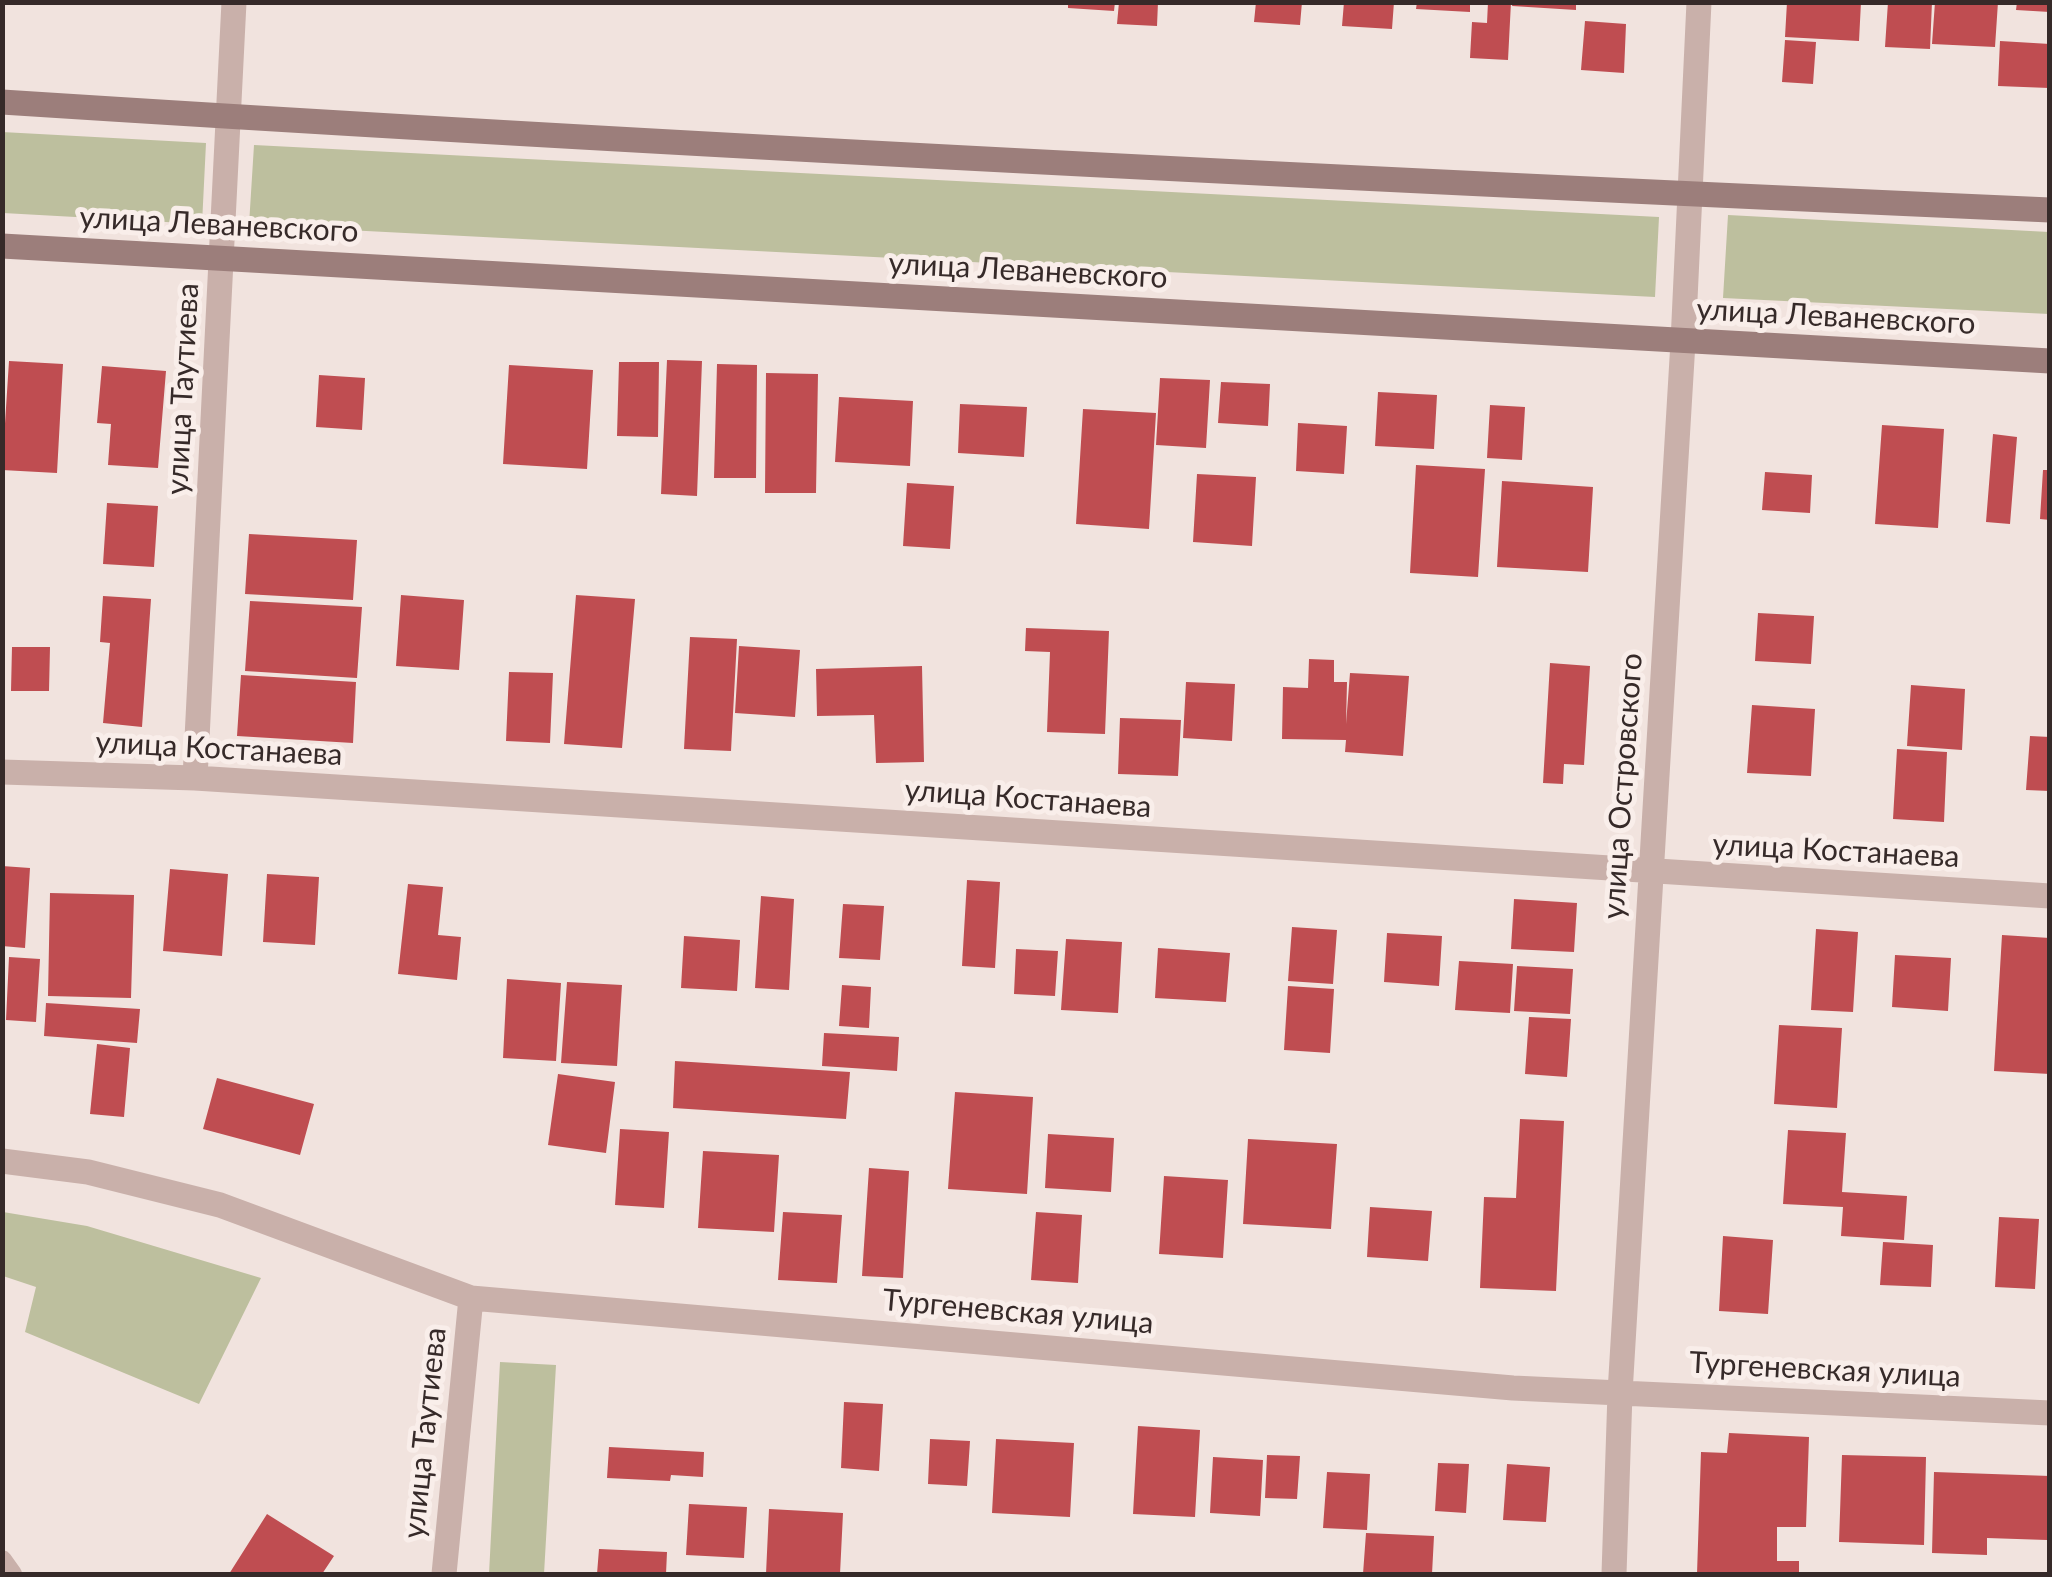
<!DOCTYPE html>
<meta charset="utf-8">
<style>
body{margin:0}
#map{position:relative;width:2052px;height:1577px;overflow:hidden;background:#f1e3de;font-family:Lato,sans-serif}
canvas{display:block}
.frame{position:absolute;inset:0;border:5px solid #362a29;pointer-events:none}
</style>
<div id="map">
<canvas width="2052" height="1577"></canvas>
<div class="frame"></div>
</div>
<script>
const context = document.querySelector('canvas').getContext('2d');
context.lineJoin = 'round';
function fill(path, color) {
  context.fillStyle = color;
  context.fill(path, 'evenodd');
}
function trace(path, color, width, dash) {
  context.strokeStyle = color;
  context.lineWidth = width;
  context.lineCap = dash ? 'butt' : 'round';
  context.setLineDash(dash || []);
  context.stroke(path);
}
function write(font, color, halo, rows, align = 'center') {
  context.font = font + ' Lato,sans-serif';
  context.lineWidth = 10;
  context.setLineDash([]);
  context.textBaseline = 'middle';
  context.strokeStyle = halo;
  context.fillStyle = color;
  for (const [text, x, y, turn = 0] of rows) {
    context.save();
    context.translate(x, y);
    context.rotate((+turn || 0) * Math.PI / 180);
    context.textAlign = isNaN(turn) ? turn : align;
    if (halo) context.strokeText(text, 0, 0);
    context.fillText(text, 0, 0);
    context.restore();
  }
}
const green = new Path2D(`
 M 2,132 L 206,143 L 202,224 L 3,213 Z
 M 254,145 L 1659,217 L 1655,297 L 249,225 Z
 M 1728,215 L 2049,232 L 2049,314 L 1723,298 Z
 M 3,1212 L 87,1226 L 261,1278 L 199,1404 L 25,1332 L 36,1287 L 3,1276 Z
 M 500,1362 L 556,1365 L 544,1574 L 489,1574 Z`);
const building = new Path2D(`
 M 1068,2 L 1115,2 L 1114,11 L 1068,8 Z
 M 1119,2 L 1158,2 L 1157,26 L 1117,24 Z
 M 1256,2 L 1302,2 L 1300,25 L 1254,22 Z
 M 1344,2 L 1394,2 L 1392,29 L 1342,26 Z
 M 1417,2 L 1470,2 L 1470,12 L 1416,9 Z
 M 1488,2 L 1511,2 L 1508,60 L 1470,58 L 1472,22 L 1487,23 Z
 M 1513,2 L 1576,2 L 1576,10 L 1512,6 Z
 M 1787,2 L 1861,2 L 1859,41 L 1785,37 Z
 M 1888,2 L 1932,2 L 1930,49 L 1885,47 Z
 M 1935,2 L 1998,2 L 1995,47 L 1932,44 Z
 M 2017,2 L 2050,2 L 2050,12 L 2016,10 Z
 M 1585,21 L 1626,24 L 1624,73 L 1581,70 Z
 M 1785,40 L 1816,42 L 1813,84 L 1782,82 Z
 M 2000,41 L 2050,44 L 2049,88 L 1998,86 Z
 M 667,360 L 702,361 L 697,496 L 661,494 Z
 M 9,361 L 63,364 L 57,473 L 2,470 Z
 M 619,362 L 659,362 L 658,437 L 617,436 Z
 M 717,364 L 757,365 L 756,478 L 714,478 Z
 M 509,365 L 593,370 L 587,469 L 503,464 Z
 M 102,366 L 166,371 L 158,468 L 108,465 L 111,424 L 97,423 Z
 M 766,373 L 818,374 L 816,493 L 765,493 Z
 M 319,375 L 365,378 L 362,430 L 316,427 Z
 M 1160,378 L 1210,380 L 1206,448 L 1156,445 Z
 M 1221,382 L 1270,384 L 1268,426 L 1218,423 Z
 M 1378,392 L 1437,395 L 1434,449 L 1375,446 Z
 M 839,397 L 913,401 L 910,466 L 835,462 Z
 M 960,404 L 1027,407 L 1024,457 L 958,453 Z
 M 1490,405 L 1525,407 L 1522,460 L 1487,458 Z
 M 1083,409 L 1156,413 L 1149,529 L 1076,524 Z
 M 1298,423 L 1347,426 L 1344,474 L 1296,471 Z
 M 1882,425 L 1944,429 L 1938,528 L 1875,524 Z
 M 1993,434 L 2017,437 L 2010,524 L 1986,522 Z
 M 1416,465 L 1485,469 L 1478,577 L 1410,573 Z
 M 2043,470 L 2050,470 L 2050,520 L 2040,519 Z
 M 1765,472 L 1812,475 L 1810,513 L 1762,510 Z
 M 1197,474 L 1256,477 L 1252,546 L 1193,542 Z
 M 1502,481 L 1593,487 L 1588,572 L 1497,567 Z
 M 907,483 L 954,486 L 950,549 L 903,546 Z
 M 107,503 L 158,506 L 154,567 L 103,564 Z
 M 249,534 L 357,540 L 353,600 L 245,594 Z
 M 401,595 L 464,600 L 459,670 L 396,666 Z
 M 576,595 L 635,599 L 622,748 L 564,744 Z
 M 103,596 L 151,599 L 142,727 L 103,723 L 110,643 L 100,642 Z
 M 250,601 L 362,607 L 357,678 L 245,671 Z
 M 1758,613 L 1814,616 L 1811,664 L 1755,661 Z
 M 1026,628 L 1109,631 L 1105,734 L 1047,732 L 1050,652 L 1025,651 Z
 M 690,637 L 737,639 L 731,751 L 684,749 Z
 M 739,646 L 800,650 L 795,717 L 735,713 Z
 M 12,647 L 50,647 L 49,691 L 11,691 Z
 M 1309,659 L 1334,660 L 1334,682 L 1347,682 L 1346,724 L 1350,673 L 1409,676 L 1403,756 L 1345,752 L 1346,740 L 1282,739 L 1283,687 L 1308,688 Z
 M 1550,663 L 1590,666 L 1584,765 L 1564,764 L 1563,784 L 1543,783 Z
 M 922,666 L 924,762 L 876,763 L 874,715 L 817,716 L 816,669 Z
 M 509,672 L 553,673 L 550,743 L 506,741 Z
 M 241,675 L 356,682 L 353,743 L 237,736 Z
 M 1186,682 L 1235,684 L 1232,741 L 1183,738 Z
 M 1911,685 L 1965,689 L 1962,750 L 1907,746 Z
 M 1752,705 L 1815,709 L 1811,776 L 1747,773 Z
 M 1120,718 L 1181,720 L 1178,776 L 1118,774 Z
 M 2030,736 L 2050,737 L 2050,791 L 2026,790 Z
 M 1897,749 L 1947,752 L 1944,822 L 1893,819 Z
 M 2,866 L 30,868 L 25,948 L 2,946 Z
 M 170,869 L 228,874 L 222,956 L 163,951 Z
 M 267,874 L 319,877 L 315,945 L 263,942 Z
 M 967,880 L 1000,882 L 995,968 L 962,966 Z
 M 408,884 L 443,887 L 438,935 L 461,937 L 457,980 L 398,974 Z
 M 50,893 L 134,895 L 131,998 L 48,996 Z
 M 761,896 L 794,899 L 789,990 L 755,988 Z
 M 1514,899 L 1577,903 L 1574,952 L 1511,949 Z
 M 843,904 L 884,906 L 880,960 L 839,958 Z
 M 1292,927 L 1337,930 L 1333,984 L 1288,981 Z
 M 1816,929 L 1858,932 L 1853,1012 L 1811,1010 Z
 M 1387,933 L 1442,936 L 1439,986 L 1384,982 Z
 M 2002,935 L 2050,938 L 2050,1074 L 1994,1071 Z
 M 684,936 L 740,940 L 737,991 L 681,988 Z
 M 1066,939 L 1122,942 L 1118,1013 L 1061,1010 Z
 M 1158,948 L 1230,953 L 1226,1002 L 1155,998 Z
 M 1016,949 L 1058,951 L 1055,996 L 1014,994 Z
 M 1895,955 L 1951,958 L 1948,1011 L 1892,1007 Z
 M 9,957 L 40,959 L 36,1022 L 6,1020 Z
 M 1459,961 L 1513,964 L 1510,1013 L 1455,1010 Z
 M 1517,966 L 1573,969 L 1570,1014 L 1514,1011 Z
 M 507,979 L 561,983 L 556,1061 L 503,1058 Z
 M 567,982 L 622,985 L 617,1066 L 561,1063 Z
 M 842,985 L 871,987 L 869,1028 L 839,1026 Z
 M 1288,986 L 1334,989 L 1330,1053 L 1284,1050 Z
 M 46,1003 L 140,1009 L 137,1043 L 44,1036 Z
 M 1529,1017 L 1571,1019 L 1567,1077 L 1525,1074 Z
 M 1779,1025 L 1842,1028 L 1837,1108 L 1774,1104 Z
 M 824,1033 L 899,1037 L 897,1071 L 822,1066 Z
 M 97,1044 L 130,1048 L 124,1117 L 90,1114 Z
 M 675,1061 L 850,1072 L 846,1119 L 673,1108 Z
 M 558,1074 L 615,1082 L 606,1153 L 548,1145 Z
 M 217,1078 L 314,1104 L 300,1155 L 203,1129 Z
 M 955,1092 L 1033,1097 L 1027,1194 L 948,1189 Z
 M 1520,1119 L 1564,1121 L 1556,1291 L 1480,1288 L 1484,1197 L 1516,1198 Z
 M 620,1129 L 669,1132 L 664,1208 L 615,1205 Z
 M 1788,1130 L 1846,1133 L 1842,1192 L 1907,1196 L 1904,1240 L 1841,1236 L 1843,1207 L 1783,1204 Z
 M 1048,1134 L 1114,1138 L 1111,1192 L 1045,1188 Z
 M 1248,1139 L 1337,1144 L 1331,1229 L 1243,1224 Z
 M 703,1151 L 779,1155 L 774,1232 L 698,1228 Z
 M 869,1168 L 909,1171 L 903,1278 L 862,1276 Z
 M 1164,1176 L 1228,1180 L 1223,1258 L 1159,1254 Z
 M 1370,1207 L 1432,1211 L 1428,1261 L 1367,1257 Z
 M 783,1212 L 842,1215 L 837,1283 L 778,1280 Z
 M 1036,1212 L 1082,1215 L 1078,1283 L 1031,1280 Z
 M 1999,1217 L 2039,1219 L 2035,1289 L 1995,1287 Z
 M 1723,1236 L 1773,1240 L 1768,1314 L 1719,1311 Z
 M 1883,1242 L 1933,1245 L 1931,1287 L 1880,1285 Z
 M 844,1402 L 883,1404 L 879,1471 L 841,1468 Z
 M 1138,1426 L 1200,1430 L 1195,1517 L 1133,1514 Z
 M 1729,1433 L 1809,1437 L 1806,1527 L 1777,1527 L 1777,1561 L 1799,1561 L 1799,1574 L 1697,1574 L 1701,1452 L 1727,1453 Z
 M 930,1439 L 970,1441 L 967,1486 L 928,1484 Z
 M 996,1439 L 1074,1443 L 1070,1517 L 992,1513 Z
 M 609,1447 L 704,1452 L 703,1477 L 671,1475 L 670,1481 L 607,1478 Z
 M 1267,1455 L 1300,1456 L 1297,1499 L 1265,1498 Z
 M 1842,1455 L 1926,1457 L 1924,1545 L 1839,1542 Z
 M 1213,1457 L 1263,1460 L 1260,1516 L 1210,1513 Z
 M 1438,1463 L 1469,1464 L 1466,1513 L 1435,1511 Z
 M 1507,1464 L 1550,1467 L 1546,1522 L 1503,1520 Z
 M 1327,1472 L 1370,1474 L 1367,1530 L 1323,1528 Z
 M 1934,1472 L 2050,1476 L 2047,1540 L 1987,1538 L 1987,1555 L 1932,1553 Z
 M 689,1504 L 747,1507 L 744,1558 L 686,1555 Z
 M 769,1509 L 843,1513 L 840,1574 L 766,1574 Z
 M 267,1514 L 334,1556 L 322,1574 L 229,1574 Z
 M 1366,1533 L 1434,1536 L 1432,1574 L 1363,1574 Z
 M 599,1549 L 667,1552 L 666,1574 L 597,1574 Z`);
const lane = new Path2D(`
 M 2,1560 L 12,1574`);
const street = new Path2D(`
 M 2,772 L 195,778 L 2050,896
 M 195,778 L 234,2
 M 2,1161 L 88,1172 L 220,1205 L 471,1298 L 1513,1388 L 2050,1413
 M 444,1574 L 471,1298
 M 1614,1574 L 1620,1393 L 1683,342 L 1699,2`);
const secondary = new Path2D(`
 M 2,102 C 684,146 1367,180 2050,210
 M 2,246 L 2050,361`);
const streetNames = [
 ["улица Леваневского",219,225,3],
 ["улица Леваневского",1028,271,3],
 ["улица Леваневского",1836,317,3],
 ["улица Таутиева",183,389,-87],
 ["улица Костанаева",219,749,3],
 ["улица Островского",1623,786,-86],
 ["улица Костанаева",1028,799,4],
 ["улица Костанаева",1836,851,3],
 ["Тургеневская улица",1018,1312,5],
 ["Тургеневская улица",1825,1370,3],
 ["улица Таутиева",425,1433,-84]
];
fill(green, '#bdbf9e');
fill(building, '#bf4d51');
trace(lane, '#c9b0aa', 20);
trace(street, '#c9b0aa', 25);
trace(secondary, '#9c7e7b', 25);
write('30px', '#362a29', '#f9eeea', streetNames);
</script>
